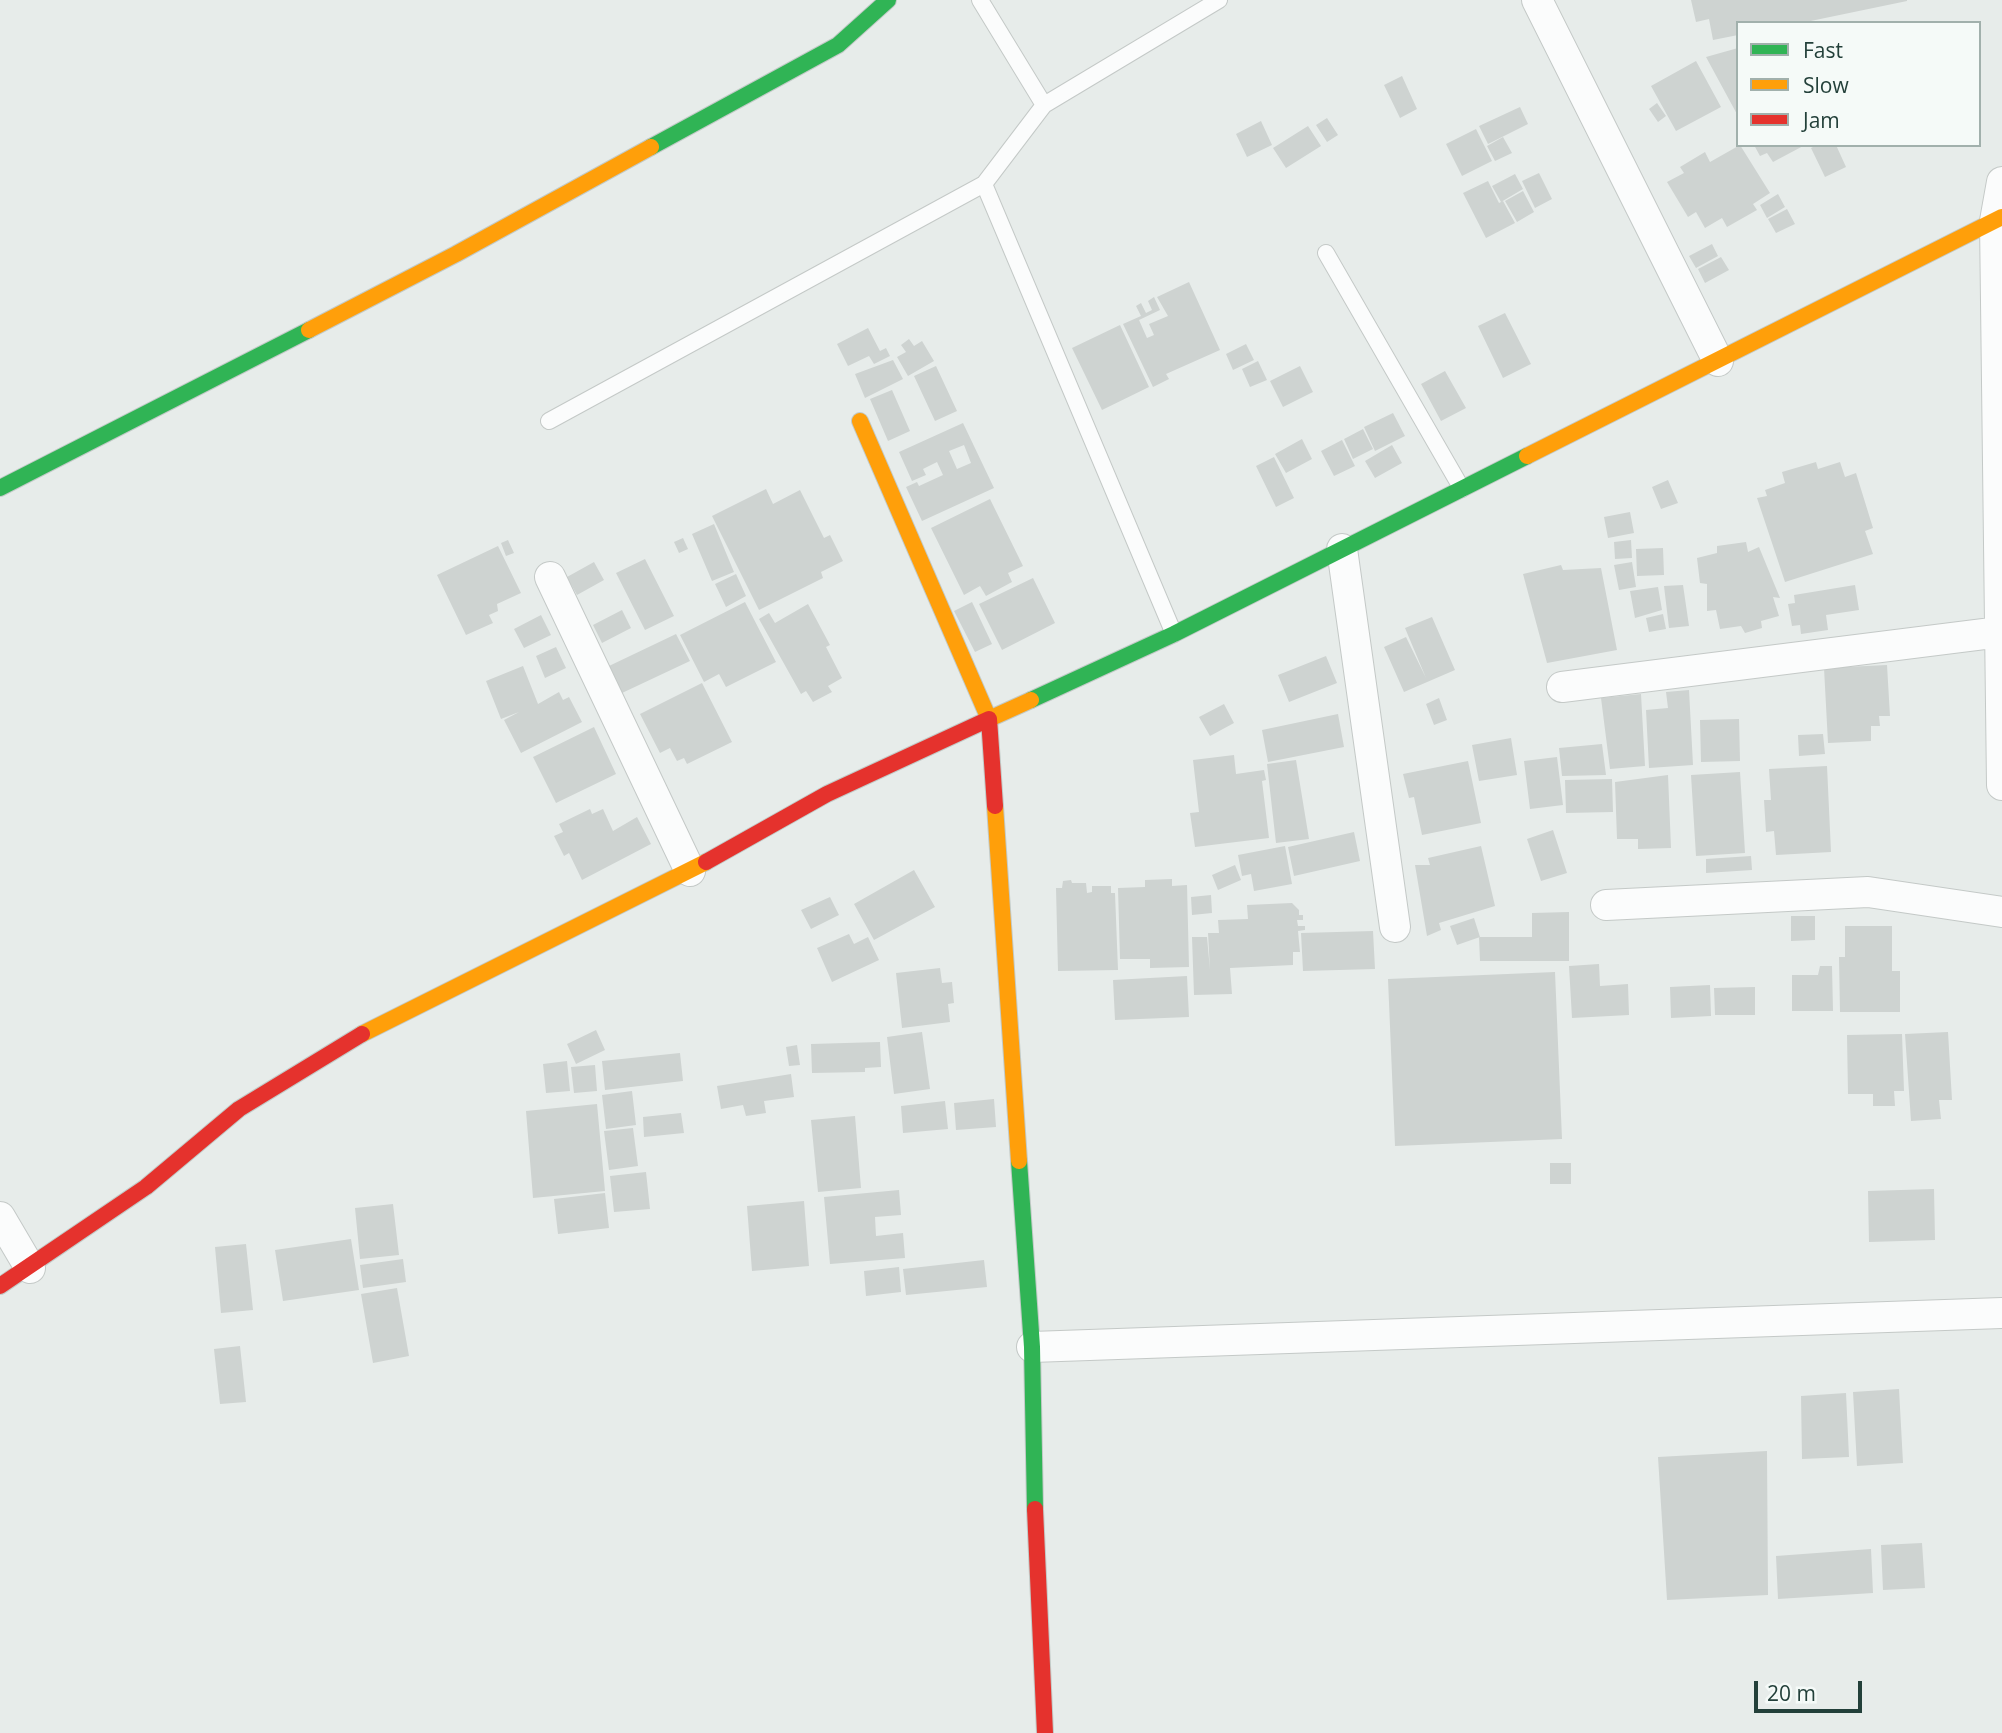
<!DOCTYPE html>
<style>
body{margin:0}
#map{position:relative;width:2002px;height:1733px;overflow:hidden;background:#e7ecea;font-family:"Open Sans",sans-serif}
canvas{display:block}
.legend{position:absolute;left:1736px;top:21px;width:245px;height:126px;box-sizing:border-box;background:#f5faf8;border:2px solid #a1b0ac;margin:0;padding:9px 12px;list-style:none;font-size:21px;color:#23403a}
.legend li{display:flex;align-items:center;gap:14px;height:35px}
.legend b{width:35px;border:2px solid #a1b0ac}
.scale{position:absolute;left:1754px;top:1681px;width:108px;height:32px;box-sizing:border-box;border:4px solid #23403a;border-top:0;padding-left:9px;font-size:21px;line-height:24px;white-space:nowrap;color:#23403a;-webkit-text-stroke:5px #f5faf8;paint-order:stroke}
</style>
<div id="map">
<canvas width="2002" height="1733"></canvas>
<ul class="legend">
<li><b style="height:9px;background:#30b455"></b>Fast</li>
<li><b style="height:9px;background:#ff9f0a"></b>Slow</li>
<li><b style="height:9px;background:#e5322d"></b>Jam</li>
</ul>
<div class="scale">20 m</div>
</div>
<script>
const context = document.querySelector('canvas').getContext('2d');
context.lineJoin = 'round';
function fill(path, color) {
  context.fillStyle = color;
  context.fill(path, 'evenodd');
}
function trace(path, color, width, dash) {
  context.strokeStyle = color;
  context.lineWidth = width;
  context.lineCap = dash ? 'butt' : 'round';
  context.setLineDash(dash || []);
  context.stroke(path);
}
const building = new Path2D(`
 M 1691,0 L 1907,0 L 1907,1 L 1801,23 L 1738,23 L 1738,35 L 1713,40 L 1709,19 L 1696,22 Z
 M 1738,48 L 1738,116 L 1706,57 Z
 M 1696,61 L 1721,107 L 1676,131 L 1651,86 Z
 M 1402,76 L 1417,109 L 1400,118 L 1384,85 Z
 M 1657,103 L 1666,116 L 1658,122 L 1649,109 Z
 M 1520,107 L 1528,124 L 1488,144 L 1479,126 Z
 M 1327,118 L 1338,135 L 1327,142 L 1316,125 Z
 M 1261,121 L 1272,145 L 1247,157 L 1236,134 Z
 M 1308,126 L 1321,146 L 1286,168 L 1273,148 Z
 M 1476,129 L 1492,161 L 1462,176 L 1446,144 Z
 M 1503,137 L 1512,153 L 1495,161 L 1487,146 Z
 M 1740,145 L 1770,193 L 1753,204 L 1757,210 L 1727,227 L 1722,218 L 1705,228 L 1696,212 L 1688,217 L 1667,182 L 1684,173 L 1680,167 L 1705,152 L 1710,162 Z
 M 1754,145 L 1805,145 L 1773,162 L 1767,153 L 1760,156 Z
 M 1817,145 L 1836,145 L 1846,167 L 1825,177 L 1811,148 Z
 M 1539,173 L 1552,199 L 1535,208 L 1522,181 Z
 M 1515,174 L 1523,189 L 1501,202 L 1492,186 Z
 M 1488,181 L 1499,203 L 1503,201 L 1515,223 L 1486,238 L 1463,193 Z
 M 1523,191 L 1534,212 L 1517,222 L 1505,201 Z
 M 1778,194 L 1785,207 L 1767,218 L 1760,205 Z
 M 1787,209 L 1795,224 L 1776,233 L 1768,219 Z
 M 1712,244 L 1718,256 L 1696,268 L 1689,256 Z
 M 1721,257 L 1729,270 L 1705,283 L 1698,269 Z
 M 1189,282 L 1220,350 L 1166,374 L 1169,379 L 1153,387 L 1123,324 L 1141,316 L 1136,306 L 1141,303 L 1146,313 L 1152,310 L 1148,301 L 1154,297 L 1160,310 L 1139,320 L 1147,338 L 1154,335 L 1149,324 L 1168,316 L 1157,297 Z
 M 1505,313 L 1531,364 L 1503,378 L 1478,326 Z
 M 1120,325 L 1149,387 L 1102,410 L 1072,348 Z
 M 868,328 L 880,351 L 886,348 L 890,356 L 874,364 L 869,356 L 848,366 L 837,344 Z
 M 909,339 L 914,346 L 922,341 L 934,361 L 908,376 L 897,357 L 906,352 L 901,345 Z
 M 1246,344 L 1254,360 L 1233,370 L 1226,354 Z
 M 893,360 L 903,379 L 865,398 L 855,374 Z
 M 1258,361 L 1267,380 L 1250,387 L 1242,369 Z
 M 936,366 L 957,411 L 935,421 L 914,376 Z
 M 1300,366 L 1313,392 L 1283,407 L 1270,381 Z
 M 1445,371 L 1466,408 L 1441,421 L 1421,384 Z
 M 892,390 L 910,431 L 888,441 L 870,399 Z
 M 1393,413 L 1405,436 L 1375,451 L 1364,427 Z
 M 963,423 L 994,488 L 922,521 L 906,487 L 917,482 L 919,486 L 943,475 L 937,462 L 923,469 L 926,475 L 912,481 L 899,452 ZM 964,445 L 971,463 L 957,469 L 949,451 Z
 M 1363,429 L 1373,449 L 1353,459 L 1344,439 Z
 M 1302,439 L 1312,459 L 1286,473 L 1275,454 Z
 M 1342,440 L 1355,466 L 1334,476 L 1321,451 Z
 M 1392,445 L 1402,463 L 1375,478 L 1365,461 Z
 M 1274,457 L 1294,498 L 1276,507 L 1256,466 Z
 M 1816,462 L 1818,469 L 1840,462 L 1845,477 L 1856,473 L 1873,528 L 1865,531 L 1873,554 L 1785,582 L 1757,498 L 1767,496 L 1765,490 L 1785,483 L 1782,472 Z
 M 1668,480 L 1678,503 L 1661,509 L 1652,487 Z
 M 766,489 L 773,504 L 800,490 L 824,538 L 830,535 L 843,561 L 821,572 L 823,578 L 759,610 L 712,516 Z
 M 990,499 L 1023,566 L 1008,573 L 1012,582 L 986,596 L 980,586 L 964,595 L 931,528 Z
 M 1630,512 L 1634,533 L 1608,538 L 1604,517 Z
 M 714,524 L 734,572 L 712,581 L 692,534 Z
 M 683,538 L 688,549 L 679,553 L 674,542 Z
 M 508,540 L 514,553 L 506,556 L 501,543 Z
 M 1631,540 L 1632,558 L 1615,559 L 1614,542 Z
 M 1746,542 L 1748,552 L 1759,547 L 1780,598 L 1773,597 L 1779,616 L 1761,621 L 1762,628 L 1745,633 L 1741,626 L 1720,629 L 1716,610 L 1707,611 L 1707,584 L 1700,583 L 1697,558 L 1717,553 L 1717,546 Z
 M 498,546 L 521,593 L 497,604 L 498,611 L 489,615 L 493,623 L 466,635 L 437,575 Z
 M 1663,548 L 1664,575 L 1637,576 L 1636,549 Z
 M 645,559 L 674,616 L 645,630 L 616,573 Z
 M 594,562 L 604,580 L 577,595 L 567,577 Z
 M 1632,562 L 1636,587 L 1619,590 L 1614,565 Z
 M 1561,565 L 1563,570 L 1601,568 L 1617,650 L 1547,663 L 1523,574 Z
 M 736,574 L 746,596 L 726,607 L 715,584 Z
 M 1033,578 L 1055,623 L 1002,650 L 979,604 Z
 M 1683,585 L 1689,626 L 1669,628 L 1664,586 Z
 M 1855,585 L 1859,610 L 1826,615 L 1828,630 L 1801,634 L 1800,625 L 1792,626 L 1788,604 L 1795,603 L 1794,595 Z
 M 1658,587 L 1662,610 L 1635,618 L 1630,591 Z
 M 745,602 L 776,662 L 726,687 L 719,674 L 704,682 L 680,635 Z
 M 972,602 L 992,644 L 975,652 L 954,611 Z
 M 808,604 L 830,645 L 826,647 L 842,678 L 828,686 L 832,692 L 813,702 L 806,691 L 801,694 L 759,619 L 769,613 L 775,623 Z
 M 622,610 L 631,628 L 602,643 L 593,625 Z
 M 1663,614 L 1666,629 L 1649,632 L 1646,618 Z
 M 541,615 L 551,635 L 524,648 L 514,629 Z
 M 1432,617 L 1455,670 L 1404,692 L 1384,647 L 1406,637 L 1426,678 L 1405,628 Z
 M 676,634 L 690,661 L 622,693 L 609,666 Z
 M 556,647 L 566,668 L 545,678 L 536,656 Z
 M 1326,656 L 1337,683 L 1289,702 L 1278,675 Z
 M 1887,665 L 1890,716 L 1879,716 L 1880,726 L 1871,726 L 1871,741 L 1828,743 L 1824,668 Z
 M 523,666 L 538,704 L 559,692 L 563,700 L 569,697 L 582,722 L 521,753 L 504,720 L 519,712 L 501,719 L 486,681 Z
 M 702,683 L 732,742 L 687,764 L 684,758 L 677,761 L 670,748 L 660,753 L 640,714 Z
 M 1689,690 L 1693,765 L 1649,768 L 1646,710 L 1668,708 L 1666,692 Z
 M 1641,694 L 1645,766 L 1610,769 L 1601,698 Z
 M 1439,698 L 1447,720 L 1434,725 L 1426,704 Z
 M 1224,704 L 1234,723 L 1210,736 L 1199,717 Z
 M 1338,714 L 1344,747 L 1268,762 L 1262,730 Z
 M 1739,719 L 1740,761 L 1701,762 L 1700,720 Z
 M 594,727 L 616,774 L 556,803 L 533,757 Z
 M 1823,734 L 1825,754 L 1799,756 L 1798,735 Z
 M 1511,738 L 1517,775 L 1479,781 L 1472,745 Z
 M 1602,744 L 1606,775 L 1562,776 L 1559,748 Z
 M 1234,755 L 1236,774 L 1264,770 L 1266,780 L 1262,781 L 1269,838 L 1195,847 L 1190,813 L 1199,812 L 1193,760 Z
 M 1557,757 L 1563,805 L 1530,809 L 1524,761 Z
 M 1296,760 L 1309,839 L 1276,843 L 1267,764 Z
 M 1468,761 L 1481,823 L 1422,835 L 1414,797 L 1409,798 L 1403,774 Z
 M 1827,766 L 1831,852 L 1776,855 L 1774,831 L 1766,832 L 1764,800 L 1771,800 L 1769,769 Z
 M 1740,772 L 1745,853 L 1696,856 L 1691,775 Z
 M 1668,775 L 1671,848 L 1638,849 L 1638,839 L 1617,839 L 1615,782 Z
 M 1612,779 L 1613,812 L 1566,813 L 1565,780 Z
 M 590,809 L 592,814 L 603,809 L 613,831 L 637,817 L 651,844 L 582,880 L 569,853 L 564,856 L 554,836 L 563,832 L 559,824 Z
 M 1553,830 L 1567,873 L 1541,881 L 1527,839 Z
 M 1354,832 L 1360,861 L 1294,876 L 1288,847 Z
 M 1285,846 L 1292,884 L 1254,891 L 1251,874 L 1242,876 L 1238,855 Z
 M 1481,846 L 1495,906 L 1439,923 L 1441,930 L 1427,936 L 1415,865 L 1430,865 L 1428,858 Z
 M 1751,856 L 1752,870 L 1706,873 L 1706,859 Z
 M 1235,865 L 1241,880 L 1218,890 L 1212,875 Z
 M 914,870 L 935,907 L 874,940 L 854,904 Z
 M 1172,879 L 1172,886 L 1187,885 L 1189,967 L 1150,968 L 1150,959 L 1120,959 L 1118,888 L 1145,887 L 1145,880 Z
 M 1071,880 L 1072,883 L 1086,883 L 1087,893 L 1092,892 L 1092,886 L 1111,886 L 1111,893 L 1115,893 L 1118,970 L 1058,971 L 1056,888 L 1062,888 L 1063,881 Z
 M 1211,895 L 1212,913 L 1192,915 L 1191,897 Z
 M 830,897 L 839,915 L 811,929 L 801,910 Z
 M 1292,903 L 1299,910 L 1299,915 L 1303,915 L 1303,920 L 1297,920 L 1298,926 L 1305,926 L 1305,930 L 1298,931 L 1300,952 L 1293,952 L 1293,965 L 1230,968 L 1232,994 L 1194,995 L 1192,937 L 1207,937 L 1210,970 L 1208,933 L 1219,933 L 1218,920 L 1248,919 L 1247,905 Z
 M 1569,912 L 1569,961 L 1480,961 L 1479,937 L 1532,937 L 1532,913 Z
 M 1791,916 L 1815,916 L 1815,940 L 1791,941 Z
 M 1474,918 L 1480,937 L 1457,945 L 1450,926 Z
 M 1845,926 L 1892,926 L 1892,971 L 1900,971 L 1900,1012 L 1840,1012 L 1839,957 L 1845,957 Z
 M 1373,931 L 1375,969 L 1303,971 L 1301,933 Z
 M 849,934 L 854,944 L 868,937 L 879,960 L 832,982 L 817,948 Z
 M 1599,964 L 1600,986 L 1628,984 L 1629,1015 L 1572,1018 L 1569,966 Z
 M 1820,966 L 1832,966 L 1833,1011 L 1792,1011 L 1792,975 L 1818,975 Z
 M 940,968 L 942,983 L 952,982 L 954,1003 L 948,1004 L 950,1022 L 902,1028 L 896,973 Z
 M 1555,972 L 1562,1139 L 1395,1146 L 1388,979 Z
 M 1187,976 L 1189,1017 L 1115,1020 L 1113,980 Z
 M 1710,985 L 1711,1016 L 1671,1018 L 1670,987 Z
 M 1755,987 L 1755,1015 L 1715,1015 L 1714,988 Z
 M 596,1030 L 605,1050 L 576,1064 L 567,1044 Z
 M 922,1032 L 930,1089 L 894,1094 L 887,1037 Z
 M 1948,1032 L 1952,1100 L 1939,1100 L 1941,1119 L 1911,1121 L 1905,1034 Z
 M 1902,1034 L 1904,1091 L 1894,1091 L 1895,1106 L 1873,1106 L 1873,1094 L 1848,1094 L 1847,1035 Z
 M 880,1042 L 881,1067 L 865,1068 L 865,1072 L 812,1073 L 811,1044 Z
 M 797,1045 L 800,1065 L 789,1066 L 786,1047 Z
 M 680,1053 L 683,1081 L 605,1090 L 602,1061 Z
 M 567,1061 L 570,1091 L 546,1093 L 543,1064 Z
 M 595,1065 L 597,1091 L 574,1093 L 571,1067 Z
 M 791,1074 L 794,1097 L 764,1101 L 766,1113 L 746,1116 L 743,1105 L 721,1109 L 717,1086 Z
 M 632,1091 L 636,1125 L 606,1129 L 602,1095 Z
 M 994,1099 L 996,1127 L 956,1130 L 954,1103 Z
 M 945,1101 L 948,1129 L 903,1133 L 901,1106 Z
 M 597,1104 L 605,1191 L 533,1198 L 526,1111 Z
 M 681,1113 L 684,1133 L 644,1137 L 643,1117 Z
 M 855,1116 L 861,1188 L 818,1192 L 811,1120 Z
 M 633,1128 L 638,1166 L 609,1170 L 604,1131 Z
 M 1550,1163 L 1571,1163 L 1571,1184 L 1550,1184 Z
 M 646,1172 L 650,1209 L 614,1212 L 610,1176 Z
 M 1934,1189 L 1935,1240 L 1869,1242 L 1868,1191 Z
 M 899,1190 L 901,1215 L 875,1217 L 876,1236 L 903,1233 L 905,1258 L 830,1264 L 824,1197 Z
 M 605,1193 L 609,1228 L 558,1234 L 554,1199 Z
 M 804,1201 L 809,1266 L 752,1271 L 747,1206 Z
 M 393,1204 L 399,1255 L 360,1259 L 355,1208 Z
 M 351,1239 L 359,1290 L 283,1301 L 275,1250 Z
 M 246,1244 L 253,1310 L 221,1313 L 215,1247 Z
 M 403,1259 L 406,1282 L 363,1288 L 360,1265 Z
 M 984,1260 L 987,1287 L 906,1295 L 903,1269 Z
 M 899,1267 L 901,1292 L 866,1296 L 864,1271 Z
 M 397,1288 L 409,1356 L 373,1363 L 361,1294 Z
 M 240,1346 L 246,1402 L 220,1404 L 214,1349 Z
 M 1899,1389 L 1903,1463 L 1857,1466 L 1853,1392 Z
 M 1846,1393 L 1849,1457 L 1802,1459 L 1801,1396 Z
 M 1767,1451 L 1768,1595 L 1667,1600 L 1658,1457 Z
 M 1922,1543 L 1925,1588 L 1883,1590 L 1881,1545 Z
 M 1871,1549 L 1873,1593 L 1778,1599 L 1776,1556 Z`);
const lane = new Path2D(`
 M 980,0 L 1044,105
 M 984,184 L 1174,634
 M 1326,253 L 1462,489
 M 549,421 L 984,184 L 1044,105 L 1219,0`);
const street = new Path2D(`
 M 1537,0 L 1718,361
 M 2002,182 L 1995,221 L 2002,785
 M 1342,549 L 1395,927
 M 550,577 L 690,871
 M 1562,687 L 2000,632
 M 1606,905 L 1868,892 L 2002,912
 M 0,1217 L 30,1268
 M 1032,1347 L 2002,1313`);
const fast = new Path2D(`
 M 651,147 L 838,45 L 888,0
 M 0,488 L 309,330
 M 1031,700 L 1174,634 L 1527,456
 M 1019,1161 L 1032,1347 L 1035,1509`);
const slow = new Path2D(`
 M 309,330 L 456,254 L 651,147
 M 860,421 L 989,719 L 1031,700
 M 1527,456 L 2002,217
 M 995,806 L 1019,1161
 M 362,1034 L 706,862`);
const jam = new Path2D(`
 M 706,862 L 827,794 L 989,719 L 995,806
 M 0,1286 L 146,1187 L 239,1109 L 362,1034
 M 1035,1509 L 1045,1733`);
fill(building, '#ced3d1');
trace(lane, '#c4c9c7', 18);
trace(street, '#c4c9c7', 32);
trace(fast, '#c2cac7', 18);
trace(slow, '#c2cac7', 18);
trace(jam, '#c2cac7', 18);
trace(lane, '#fbfcfc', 16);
trace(street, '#fbfcfc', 30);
trace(fast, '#30b455', 16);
trace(slow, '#ff9f0a', 16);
trace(jam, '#e5322d', 16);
</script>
